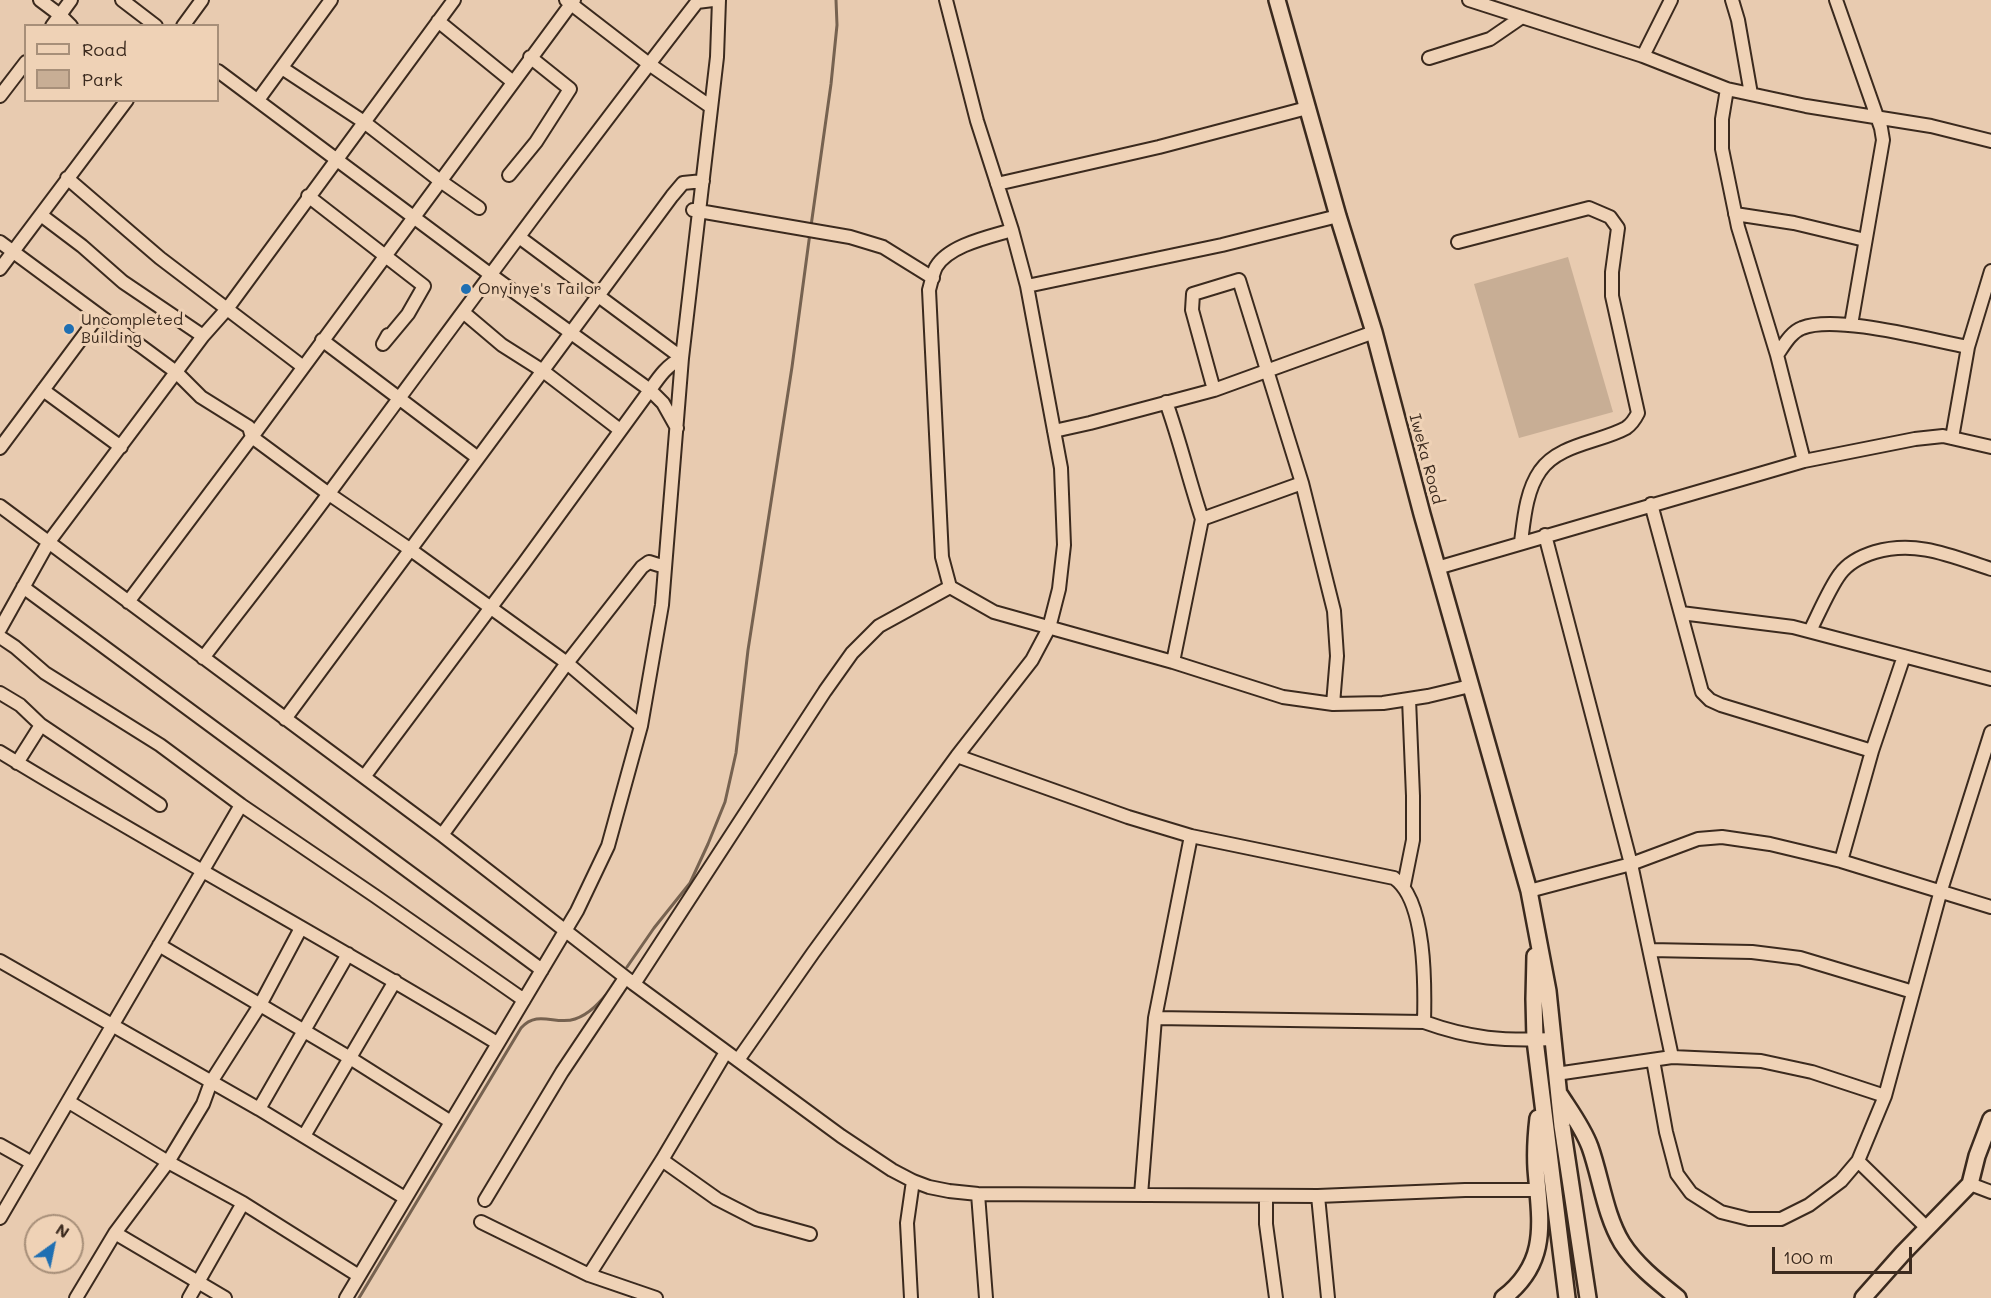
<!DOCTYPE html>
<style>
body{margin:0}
#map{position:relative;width:1991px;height:1298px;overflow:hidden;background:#e8cbb0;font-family:Mali,sans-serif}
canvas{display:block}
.legend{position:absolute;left:24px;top:24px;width:195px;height:78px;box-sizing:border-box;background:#efd2b6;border:2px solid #a78f79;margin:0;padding:8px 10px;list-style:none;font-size:18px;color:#3b2a1e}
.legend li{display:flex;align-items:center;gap:12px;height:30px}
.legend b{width:30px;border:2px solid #a78f79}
.north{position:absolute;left:24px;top:1214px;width:60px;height:60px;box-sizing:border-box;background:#efd2b6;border:2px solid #a78f79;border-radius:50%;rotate:33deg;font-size:16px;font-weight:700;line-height:24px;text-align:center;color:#3b2a1e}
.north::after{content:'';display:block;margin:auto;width:21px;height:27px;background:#1f6fb2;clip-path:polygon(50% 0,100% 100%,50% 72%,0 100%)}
.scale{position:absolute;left:1772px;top:1247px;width:140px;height:27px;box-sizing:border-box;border:3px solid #3b2a1e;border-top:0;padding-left:8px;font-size:18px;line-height:21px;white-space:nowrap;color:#3b2a1e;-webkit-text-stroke:4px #efd2b6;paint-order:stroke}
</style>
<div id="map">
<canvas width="1991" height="1298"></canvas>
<ul class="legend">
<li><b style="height:8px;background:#efd2b6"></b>Road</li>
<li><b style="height:16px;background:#c8ae95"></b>Park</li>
</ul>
<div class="north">N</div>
<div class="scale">100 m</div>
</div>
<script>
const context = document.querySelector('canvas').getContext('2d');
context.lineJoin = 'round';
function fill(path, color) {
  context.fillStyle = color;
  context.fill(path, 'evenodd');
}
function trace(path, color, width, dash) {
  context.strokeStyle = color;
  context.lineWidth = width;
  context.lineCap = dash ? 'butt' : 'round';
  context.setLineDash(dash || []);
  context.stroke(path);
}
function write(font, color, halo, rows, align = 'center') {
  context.font = font + ' Mali,sans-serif';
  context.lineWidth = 6;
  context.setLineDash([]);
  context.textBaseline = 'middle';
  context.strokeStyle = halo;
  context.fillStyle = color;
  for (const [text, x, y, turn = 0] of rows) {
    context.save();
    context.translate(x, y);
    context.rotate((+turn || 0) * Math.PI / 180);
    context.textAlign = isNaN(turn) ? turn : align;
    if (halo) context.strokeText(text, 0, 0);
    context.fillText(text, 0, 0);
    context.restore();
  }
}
const green = new Path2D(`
 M 1568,257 L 1613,412 L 1519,438 L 1474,284 Z`);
const stream = new Path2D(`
 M 811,226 L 831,84 L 837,25 L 836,0
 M 627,967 L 654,928 L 690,883 L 708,844 L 725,802 L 736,753 L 748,650 L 792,367 L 810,233
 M 359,1298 L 521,1028 C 538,1009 556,1026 575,1019 C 590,1014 601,1001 611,989`);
const minor = new Path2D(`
 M 40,0 L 60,15 L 71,26
 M 122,0 L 156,26
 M 566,0 L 649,64 L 711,107
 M 1469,0 L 1643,56
 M 1671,0 L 1643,56 L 1727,89 L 1806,106 L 1931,126 L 1991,141
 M 1732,0 L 1738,20 L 1751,94
 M 1836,0 L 1881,128 L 1883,140 L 1851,325
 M 438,21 L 513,82
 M 52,26 L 71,0
 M 183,26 L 202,0
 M 1429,58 L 1490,39 L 1522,17
 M 282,68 L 364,122 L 439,180 L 479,208
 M 218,71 L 491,275 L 650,390 L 663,403 L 677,428
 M 1727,89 L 1722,119 L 1722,149 L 1738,227 L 1777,355 L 1804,461
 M 0,96 L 26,62
 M 258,100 L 331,0
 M 509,175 L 536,142 L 570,89 L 530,57
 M 67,178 L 160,258 L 302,366
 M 997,184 L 1159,147 L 1307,108
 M 308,196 L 424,286 L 408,314 L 383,344 L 388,335
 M 693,210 L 850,237 L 883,247 L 933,278
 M 1735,214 L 1794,223 L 1865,240
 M 41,215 L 82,246 L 123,282 L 203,336
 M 1012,230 C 989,237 949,245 936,267 C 933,273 931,283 929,290 L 942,557 L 950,587 L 994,612 L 1173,662 L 1283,697 L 1333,704 L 1383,703 L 1428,696 L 1470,686
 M 0,242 L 176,372 L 201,397 L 249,427 L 252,437 L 329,494 L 411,550 L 567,663 L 641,726
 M 1458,242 L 1589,208 L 1610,217 L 1618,228 L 1612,272 L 1612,296 L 1638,413 C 1635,419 1632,424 1626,428 C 1601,442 1558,444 1540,471 C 1526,491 1524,519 1521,542
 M 0,269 L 127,100
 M 1027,286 L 1222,245 L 1338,216
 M 463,312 L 502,345 L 543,371 L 620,430
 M 322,340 L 478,458
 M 1777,355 C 1784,345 1791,332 1802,328 C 1836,314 1930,340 1968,347
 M 43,390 L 121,447
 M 1214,390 L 1192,310 L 1193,294 L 1239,280 L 1302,483 L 1334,611 L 1337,656 L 1333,704
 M 1166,402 C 1180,441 1189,480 1202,519
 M 1054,431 L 1090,423 L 1214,390 L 1374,332
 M 1952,438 L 1968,347 L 1991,271
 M 0,448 L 99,315
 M 1651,504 L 1702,692 L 1710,700 L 1721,705 L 1872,751
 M 0,506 L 442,835 L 634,984 L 841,1136 L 892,1170 L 913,1181 L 929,1187 L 949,1191 L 978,1194 L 1318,1196 L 1465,1190 L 1539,1190
 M 1545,535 L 1631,864 L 1672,1057
 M 1437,568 L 1804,461 L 1915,439 L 1943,436 L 1991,447
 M 23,587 L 542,970
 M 128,602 L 252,437 L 574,0
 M 1681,613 L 1793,627 L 1991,679
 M 0,629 L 48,543 L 203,336 L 227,309 L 454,0
 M 1810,631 C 1818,615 1830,587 1840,574 C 1848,563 1862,556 1875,552 C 1917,540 1951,556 1991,569
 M 0,637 L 15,647 L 45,673 L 160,745 L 241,805 L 375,896 L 524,1000
 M 203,658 C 245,603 289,548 330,492 C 451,328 572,163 697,2 L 713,0
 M 1173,662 L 1202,519 L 1302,483
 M 0,693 L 20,705 L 41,725 L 17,763
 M 285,719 L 672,196 L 683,183 L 703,181
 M 41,725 L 160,805
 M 0,752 C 164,852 334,943 497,1043
 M 957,756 L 1128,817 L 1191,836 L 1155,1018 L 1141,1195
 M 364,777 L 524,563 L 650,390 C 659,377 667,365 682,358 L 519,237
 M 442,835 L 567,663 L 642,567 L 649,562 L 665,567
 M 1191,836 L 1394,878 C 1426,900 1425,985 1424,1022
 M 1841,861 L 1872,751 L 1904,656
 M 1404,885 L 1413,840 L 1413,796 L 1409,699
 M 1529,891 L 1631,864 L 1698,839 L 1722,837 L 1770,844 L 1841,861 L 1991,907
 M 159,945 L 350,1058 L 451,1122
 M 1650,950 L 1752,952 L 1800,958 L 1913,992
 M 0,961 L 259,1109 L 405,1198
 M 634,984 L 825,691 L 852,653 L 879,626 L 950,587
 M 1155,1018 L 1424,1022 C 1471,1039 1503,1041 1553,1039
 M 738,1060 L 813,953 L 957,756 L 1032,660 L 1049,628 L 1059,589 L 1064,545 L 1061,468 L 1027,286 L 1012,230 L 977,121 L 946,0
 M 1653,1060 L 1666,1132 L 1677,1174 L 1691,1193 L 1721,1212 L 1749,1219 L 1781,1219 L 1809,1205 L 1841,1181 L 1858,1161 L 1885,1096 L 1941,890 L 1991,732
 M 1556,1074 L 1672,1057 L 1761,1061 L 1812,1072 L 1885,1096
 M 69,1102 L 168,1162 L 243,1203 L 359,1276
 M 259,1109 L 348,954
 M 304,1136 L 395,981
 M 0,1145 L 32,1163
 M 662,1160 L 717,1199 L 756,1219 L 810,1234
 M 1858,1161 L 1927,1228
 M 1970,1184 L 1991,1192
 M 978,1194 L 986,1298
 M 1266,1196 L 1266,1224 L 1276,1298
 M 1318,1196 L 1328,1298
 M 485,1200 L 562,1072 L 625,978
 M 0,1218 L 241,805
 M 481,1222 L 589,1275 L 656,1298
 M 115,1233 L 225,1298
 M 589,1275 L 662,1160 L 726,1052
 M 76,1298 L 115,1233 L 168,1162 L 203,1104 L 211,1082 L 260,1005 L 301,928
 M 189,1298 L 243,1203
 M 346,1298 L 577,911 L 608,846 L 641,726 L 662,605 L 682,358 L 717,57 L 719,0
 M 911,1298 L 907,1223 L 913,1181`);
const major = new Path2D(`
 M 1277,0 L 1338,216 L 1374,332 L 1422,514 L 1529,891 L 1548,991 L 1562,1126 L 1588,1298
 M 1535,956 L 1534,999 L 1535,1040 L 1567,1298
 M 1560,1095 C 1571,1112 1583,1128 1590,1147 C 1601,1178 1605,1215 1622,1243 C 1636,1265 1658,1282 1678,1298
 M 1503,1298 C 1550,1262 1540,1221 1536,1169 C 1535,1152 1536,1135 1538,1118
 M 1863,1298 L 1903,1253 L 1970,1184 L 1977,1156 L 1991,1119`);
const markers = [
 [466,289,6,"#1f6fb2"],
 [69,329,6,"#1f6fb2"]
];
const poiNames = [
 ["Onyinye's Tailor",478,289],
 ["Uncompleted",81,320],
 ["Building",81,338]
];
const streetNames = [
 ["Iweka Road",1426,459,75]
];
fill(green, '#c8ae95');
trace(stream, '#766250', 3);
trace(minor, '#3b2a1e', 16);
trace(major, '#3b2a1e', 20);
trace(minor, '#efd2b6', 12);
trace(major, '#efd2b6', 15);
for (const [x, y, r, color] of markers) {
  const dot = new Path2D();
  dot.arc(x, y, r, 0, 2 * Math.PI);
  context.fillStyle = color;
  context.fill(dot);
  trace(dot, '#efd2b6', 2);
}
write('16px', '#3b2a1e', '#efd2b6', poiNames, 'left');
write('16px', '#3b2a1e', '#efd2b6', streetNames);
</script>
